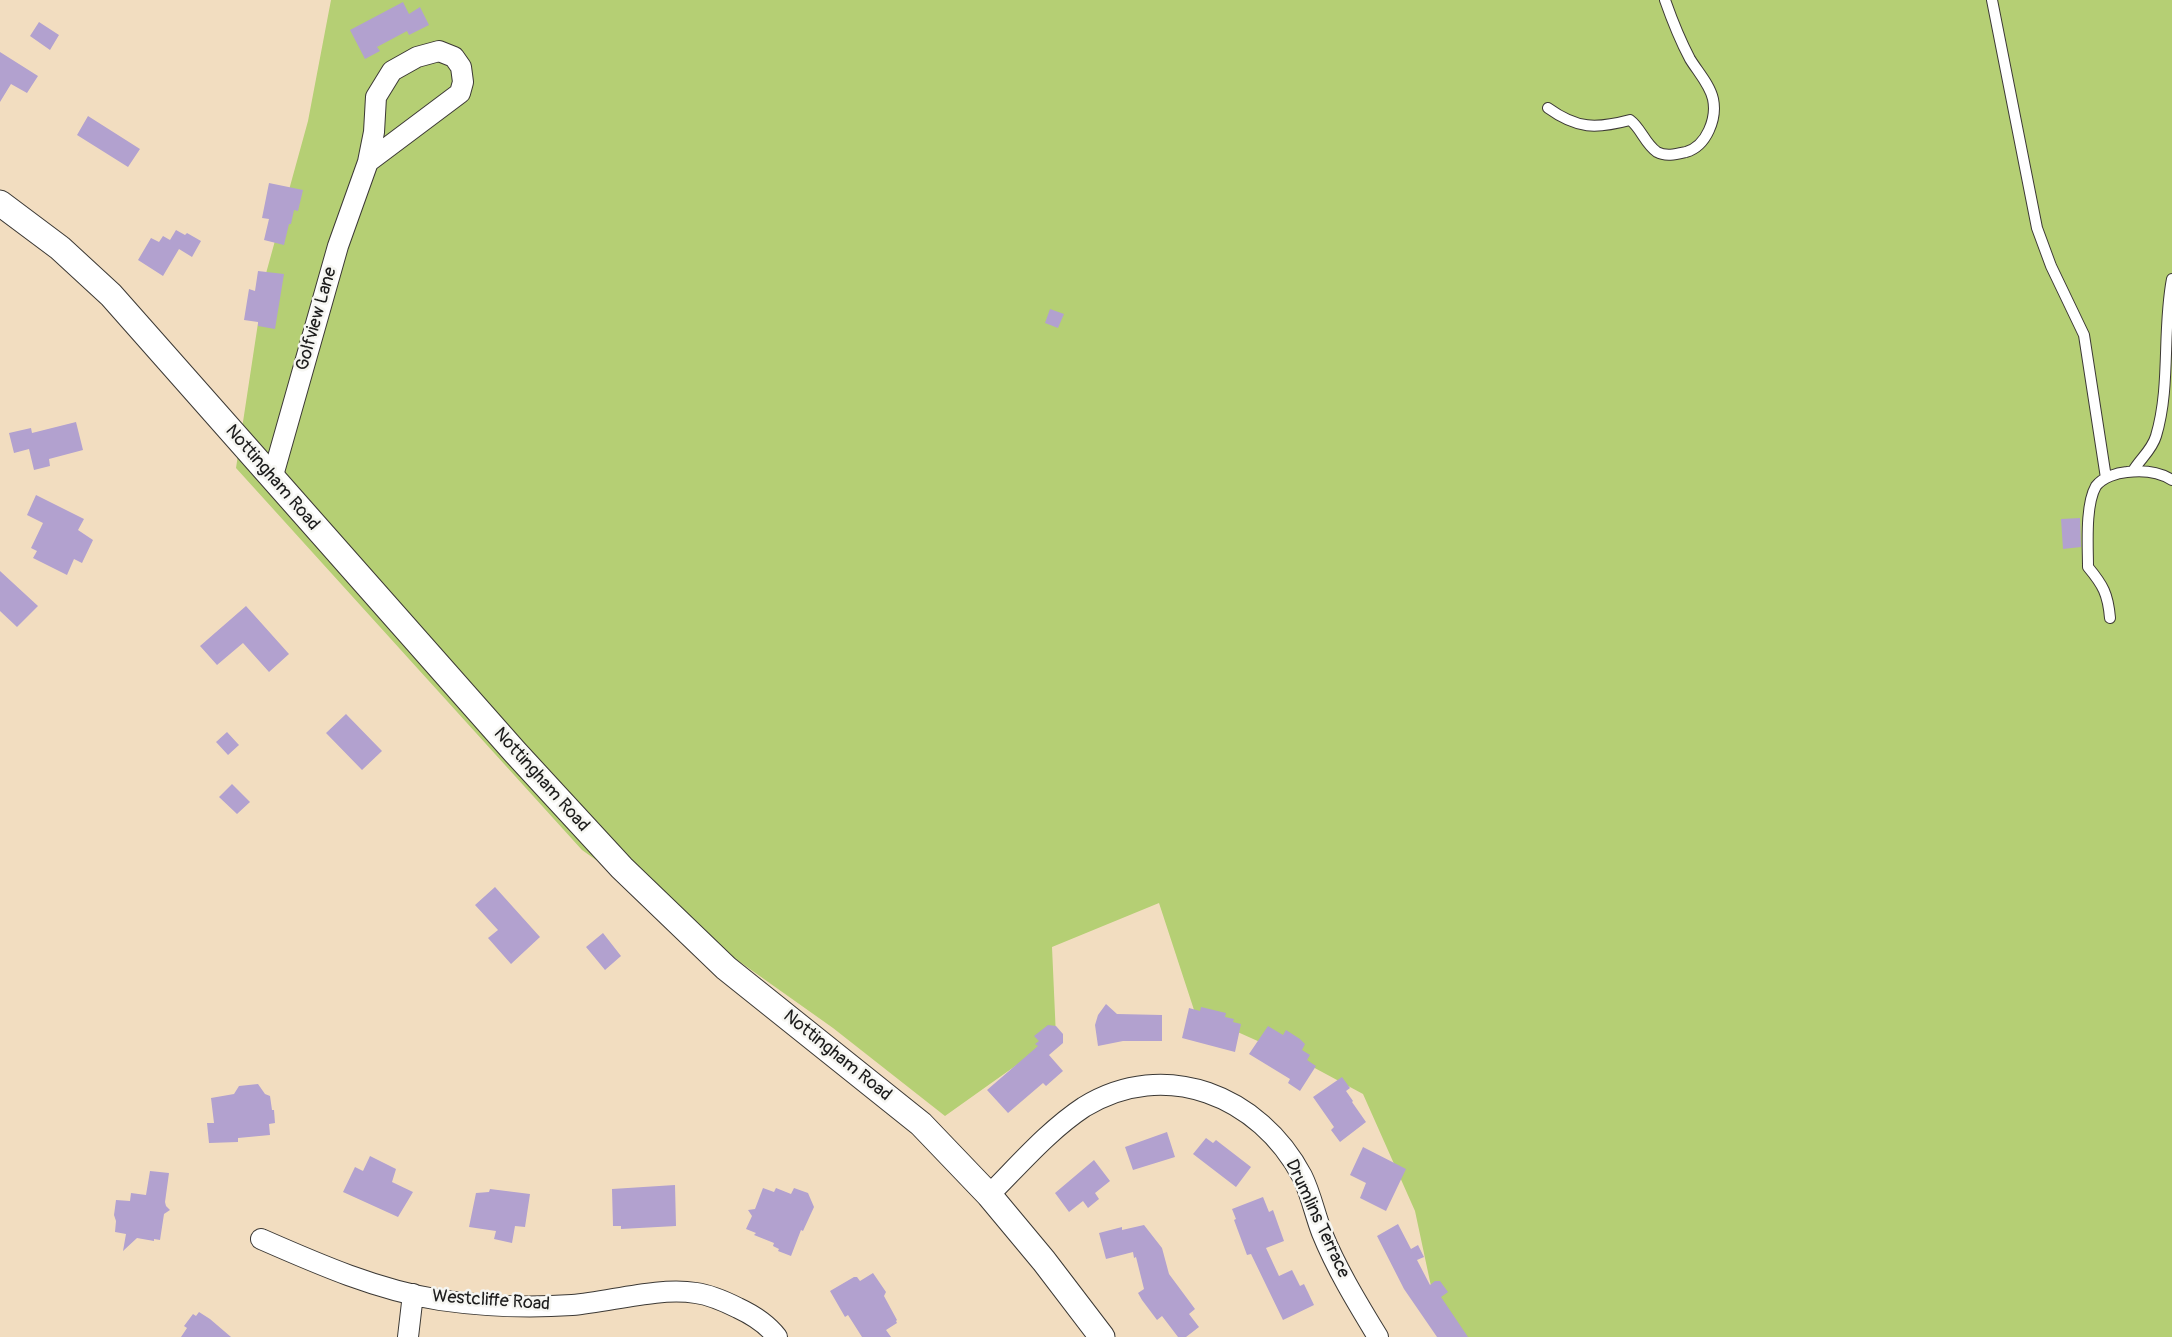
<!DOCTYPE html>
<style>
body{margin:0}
canvas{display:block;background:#f2ddc0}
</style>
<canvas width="2172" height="1337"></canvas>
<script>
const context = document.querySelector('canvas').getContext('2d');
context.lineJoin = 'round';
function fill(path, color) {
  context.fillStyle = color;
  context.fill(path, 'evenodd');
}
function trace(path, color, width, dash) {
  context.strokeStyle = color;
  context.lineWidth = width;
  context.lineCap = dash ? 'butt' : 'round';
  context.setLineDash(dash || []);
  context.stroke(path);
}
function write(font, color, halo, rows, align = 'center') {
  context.font = font + ' Pangolin,sans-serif';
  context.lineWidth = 5;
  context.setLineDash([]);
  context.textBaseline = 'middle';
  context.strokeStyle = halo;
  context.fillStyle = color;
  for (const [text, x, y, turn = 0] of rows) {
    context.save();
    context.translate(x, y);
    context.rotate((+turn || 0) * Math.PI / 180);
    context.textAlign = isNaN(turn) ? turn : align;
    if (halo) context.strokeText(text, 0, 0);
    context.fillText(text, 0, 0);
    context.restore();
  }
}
const green = new Path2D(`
 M 331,0 L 2172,0 L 2172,1337 L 1457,1337 L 1435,1305 L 1415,1211 L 1363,1094 L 1298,1059 L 1195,1013 L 1159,903 L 1052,947 L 1056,1037 L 945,1116 L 833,1028 L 582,850 L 236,468 L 265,277 L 308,121 Z`);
const building = new Path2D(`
 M 403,2 L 409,14 L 420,7 L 429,25 L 409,35 L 407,31 L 377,47 L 380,51 L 365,59 L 350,30 Z
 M 39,22 L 59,35 L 50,50 L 30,36 Z
 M 0,52 L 38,76 L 27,93 L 11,84 L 0,102 Z
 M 88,116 L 140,149 L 128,167 L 77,135 Z
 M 269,183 L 303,190 L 298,211 L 294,210 L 291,224 L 289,224 L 284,245 L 264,240 L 269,219 L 262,218 Z
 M 176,230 L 185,235 L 187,233 L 201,241 L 192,257 L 179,249 L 163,276 L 138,260 L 151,238 L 159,242 L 163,236 L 170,240 Z
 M 258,271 L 284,274 L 275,329 L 258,326 L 258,322 L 244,320 L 249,289 L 255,291 Z
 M 1050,309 L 1064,314 L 1058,328 L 1045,323 Z
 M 76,422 L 83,450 L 49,459 L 50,466 L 34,470 L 29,449 L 14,453 L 9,433 L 31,428 L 32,433 Z
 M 36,495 L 84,519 L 78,530 L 93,540 L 82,563 L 74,559 L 67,575 L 33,558 L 37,551 L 31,548 L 43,523 L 27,515 Z
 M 2080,518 L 2081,547 L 2063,549 L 2061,519 Z
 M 0,571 L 38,606 L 17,627 L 0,611 Z
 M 246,606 L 289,654 L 269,672 L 243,643 L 217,665 L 200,646 Z
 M 346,714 L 382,751 L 362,770 L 326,733 Z
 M 227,732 L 239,745 L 228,755 L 216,742 Z
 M 232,784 L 250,802 L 237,814 L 219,797 Z
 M 495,887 L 540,937 L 511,964 L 488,938 L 498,930 L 475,905 Z
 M 603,933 L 621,956 L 605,970 L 586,947 Z
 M 1106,1004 L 1117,1014 L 1162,1015 L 1162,1041 L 1123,1041 L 1098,1046 L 1095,1025 L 1098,1015 Z
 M 1201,1007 L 1226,1013 L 1225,1017 L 1234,1019 L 1233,1022 L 1241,1024 L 1235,1052 L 1182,1038 L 1189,1008 L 1200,1011 Z
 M 1048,1025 L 1056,1026 L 1063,1034 L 1063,1043 L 1049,1055 L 1063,1071 L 1046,1086 L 1043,1083 L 1008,1113 L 987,1090 L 1038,1046 L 1035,1044 L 1039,1041 L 1034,1036 Z
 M 1268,1026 L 1283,1035 L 1286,1030 L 1300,1039 L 1305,1044 L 1302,1050 L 1310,1055 L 1307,1060 L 1316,1066 L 1300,1091 L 1288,1083 L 1290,1079 L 1249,1054 Z
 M 1342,1077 L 1350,1088 L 1346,1091 L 1353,1101 L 1352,1102 L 1366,1122 L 1340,1142 L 1331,1130 L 1334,1127 L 1313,1097 Z
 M 258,1084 L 265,1094 L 270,1096 L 272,1110 L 274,1110 L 275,1123 L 269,1124 L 270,1135 L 238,1138 L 238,1142 L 209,1143 L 207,1123 L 214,1123 L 211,1098 L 234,1094 L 239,1086 Z
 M 1167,1132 L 1175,1157 L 1133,1170 L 1125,1147 Z
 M 1206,1138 L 1213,1143 L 1216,1140 L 1251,1167 L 1236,1187 L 1193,1154 Z
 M 1363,1147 L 1406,1169 L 1386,1211 L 1360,1198 L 1366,1183 L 1350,1175 Z
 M 370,1156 L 396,1169 L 392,1182 L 413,1192 L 398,1217 L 343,1192 L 355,1167 L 363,1171 Z
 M 1094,1160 L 1110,1181 L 1095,1193 L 1099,1199 L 1088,1208 L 1083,1201 L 1069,1212 L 1055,1193 Z
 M 150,1171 L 169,1173 L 165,1202 L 166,1206 L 170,1210 L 164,1214 L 160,1240 L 154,1239 L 154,1241 L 137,1238 L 123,1251 L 126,1234 L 115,1232 L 116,1221 L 114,1215 L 116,1200 L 130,1201 L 131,1193 L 146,1195 Z
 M 675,1185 L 676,1226 L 621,1229 L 621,1226 L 613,1226 L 612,1189 Z
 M 763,1188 L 774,1192 L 776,1188 L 791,1194 L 794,1188 L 808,1193 L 814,1207 L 803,1231 L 801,1230 L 791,1256 L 778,1251 L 779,1249 L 773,1246 L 774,1243 L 754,1235 L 756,1233 L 746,1229 L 752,1216 L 748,1210 L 755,1209 Z
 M 490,1189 L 530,1194 L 525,1227 L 515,1226 L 512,1243 L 494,1239 L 496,1231 L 469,1227 L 476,1193 L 489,1192 Z
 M 1263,1197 L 1269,1212 L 1273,1210 L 1284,1241 L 1266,1248 L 1279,1276 L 1292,1270 L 1300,1286 L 1304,1284 L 1314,1305 L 1283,1320 L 1251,1254 L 1247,1255 L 1234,1220 L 1236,1219 L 1232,1209 Z
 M 1398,1224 L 1411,1249 L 1418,1245 L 1424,1257 L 1417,1260 L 1430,1285 L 1435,1281 L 1440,1281 L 1448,1292 L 1441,1297 L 1468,1337 L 1437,1337 L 1404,1289 L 1377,1236 Z
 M 1144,1225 L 1162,1248 L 1169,1274 L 1195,1309 L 1189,1314 L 1199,1327 L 1186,1337 L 1178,1337 L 1162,1316 L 1157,1320 L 1142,1300 L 1138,1293 L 1144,1289 L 1136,1257 L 1134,1258 L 1133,1252 L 1106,1259 L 1099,1233 L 1122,1227 L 1122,1230 Z
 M 873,1273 L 886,1292 L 884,1296 L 897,1320 L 896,1321 L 897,1323 L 886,1330 L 891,1337 L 862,1337 L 848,1315 L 845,1317 L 830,1291 L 854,1277 L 857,1277 L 860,1281 Z
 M 199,1312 L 210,1319 L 231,1337 L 181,1337 L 187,1328 L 184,1326 L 193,1314 L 196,1316 Z`);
const service = new Path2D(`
 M 1992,0 L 2037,228 L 2051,266 L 2084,335 L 2106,478
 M 1548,108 C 1577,129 1596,129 1630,120 C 1641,128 1645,144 1657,152 C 1666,157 1677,154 1686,152 C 1707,146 1717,118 1713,99 C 1710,85 1698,72 1690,59 C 1680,40 1672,20 1665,0
 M 2133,471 C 2140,459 2152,450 2156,436 C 2171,386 2162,330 2172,279
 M 2110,618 C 2108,594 2103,585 2088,567 C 2088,546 2085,505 2096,486 C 2103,477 2117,473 2127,472 C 2143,470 2158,471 2172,480`);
const minor = new Path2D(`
 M 272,479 L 338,246 L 368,162 L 374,132 L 376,97 L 392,71 L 417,57 L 439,51 L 454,57 L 461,67 L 463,82 L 460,93 L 368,162
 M 989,1195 C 1019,1165 1049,1130 1084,1107 C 1165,1057 1260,1096 1302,1176 C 1311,1194 1315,1215 1322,1233 C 1337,1270 1358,1304 1378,1337
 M 261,1239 C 318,1264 377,1290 440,1300 C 482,1306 528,1308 572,1305 C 610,1302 657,1287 696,1293 C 711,1295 724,1301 738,1308 C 753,1315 767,1324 777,1337
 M 408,1337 L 413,1294`);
const tertiary = new Path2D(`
 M 0,203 L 60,248 L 111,295 L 515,752 L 622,868 L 726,968 L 921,1124 L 989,1195 L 1044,1261 L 1102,1337`);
const streetNames = [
 ["Golfview Lane",317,319,-74],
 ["Nottingham Road",272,478,49],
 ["Nottingham Road",541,780,48],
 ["Nottingham Road",837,1056,39],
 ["Drumlins Terrace",1317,1219,65],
 ["Westcliffe Road",491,1301,4]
];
fill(green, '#b5cf74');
fill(building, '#b2a1cf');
trace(service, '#3c3935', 12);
trace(minor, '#3c3935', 22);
trace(tertiary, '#3c3935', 27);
trace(service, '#fff', 10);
trace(minor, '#fff', 20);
trace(tertiary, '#fff', 25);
write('18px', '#1c1c1c', '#f6f6f2', streetNames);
</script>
